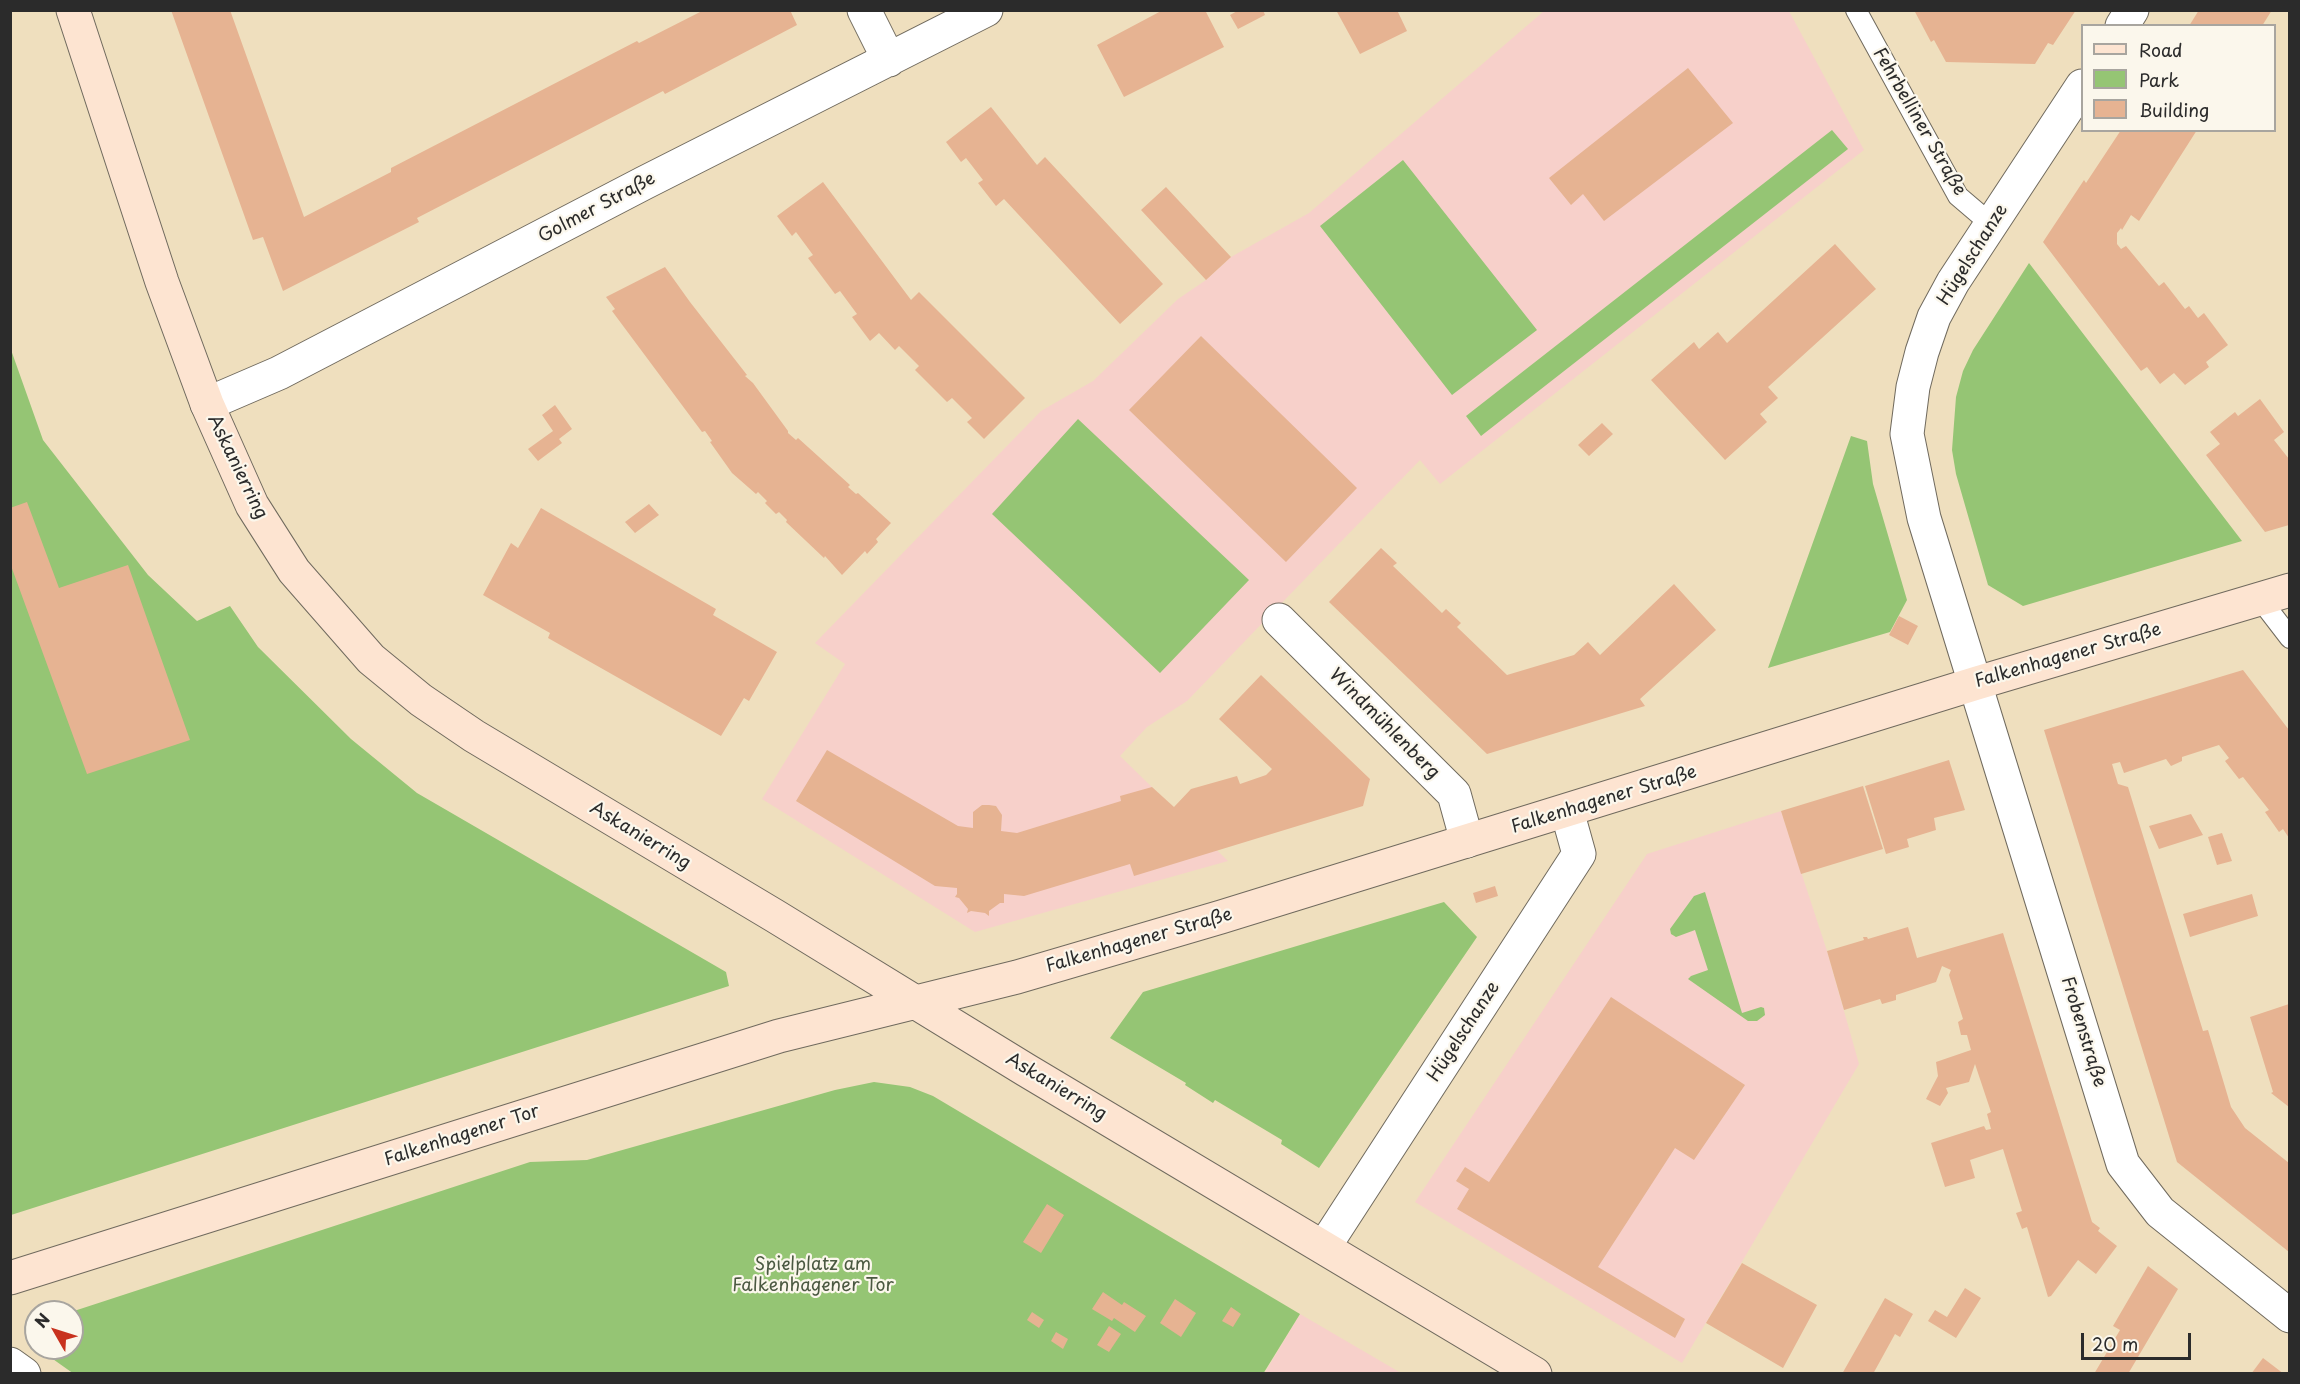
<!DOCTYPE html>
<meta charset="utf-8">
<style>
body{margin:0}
#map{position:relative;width:2300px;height:1384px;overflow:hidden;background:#efdfbe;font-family:"Playpen Sans",sans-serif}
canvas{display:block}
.frame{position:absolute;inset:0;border:12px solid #2b2b2b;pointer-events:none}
.legend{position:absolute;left:2081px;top:24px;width:195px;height:108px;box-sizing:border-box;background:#fbf7ec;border:2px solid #a8a59f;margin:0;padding:8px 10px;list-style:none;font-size:18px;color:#2b2b2b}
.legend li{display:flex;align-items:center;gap:12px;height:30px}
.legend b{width:30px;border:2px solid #a8a59f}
.north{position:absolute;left:24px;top:1300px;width:60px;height:60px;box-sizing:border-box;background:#fbf7ec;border:2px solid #a8a59f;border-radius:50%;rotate:309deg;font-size:16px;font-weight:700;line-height:24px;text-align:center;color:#2b2b2b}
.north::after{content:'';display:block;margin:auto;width:21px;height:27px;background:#c8321e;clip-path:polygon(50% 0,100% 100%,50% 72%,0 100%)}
.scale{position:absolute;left:2081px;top:1333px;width:110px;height:27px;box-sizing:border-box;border:3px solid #2b2b2b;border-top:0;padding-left:8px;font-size:18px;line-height:21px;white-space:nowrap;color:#2b2b2b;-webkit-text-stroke:4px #fbf7ec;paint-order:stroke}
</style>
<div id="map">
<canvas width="2300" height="1384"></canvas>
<div class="frame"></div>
<ul class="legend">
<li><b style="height:8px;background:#fde4d1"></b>Road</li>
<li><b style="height:16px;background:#95c574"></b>Park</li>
<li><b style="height:16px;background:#e6b392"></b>Building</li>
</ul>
<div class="north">N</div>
<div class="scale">20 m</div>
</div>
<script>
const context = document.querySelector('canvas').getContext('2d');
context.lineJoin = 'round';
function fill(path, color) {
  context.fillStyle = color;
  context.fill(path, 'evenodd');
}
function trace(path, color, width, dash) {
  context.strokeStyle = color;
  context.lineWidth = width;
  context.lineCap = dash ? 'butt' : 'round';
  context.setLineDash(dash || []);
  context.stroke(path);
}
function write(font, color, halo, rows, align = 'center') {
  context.font = font + ' "Playpen Sans",sans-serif';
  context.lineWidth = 4.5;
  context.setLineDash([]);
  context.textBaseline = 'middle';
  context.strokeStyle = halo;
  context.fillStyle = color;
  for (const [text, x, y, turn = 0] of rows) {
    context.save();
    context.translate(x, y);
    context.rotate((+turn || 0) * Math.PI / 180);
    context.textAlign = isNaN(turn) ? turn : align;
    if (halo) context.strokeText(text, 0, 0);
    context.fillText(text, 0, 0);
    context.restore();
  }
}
const built = new Path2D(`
 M 1544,11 L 1789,11 L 1864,150 L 1440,484 L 1420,460 L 1187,701 L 1147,727 L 1120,756 L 1228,861 L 975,932 L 762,799 L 845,664 L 815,643 L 1041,411 L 1093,381 L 1178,299 L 1206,280 L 1231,257 L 1309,213 Z
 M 1781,811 L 1827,951 L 1859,1064 L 1682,1363 L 1415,1202 L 1647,854 Z
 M 1300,1314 L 1401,1373 L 1264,1374 Z`);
const green = new Path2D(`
 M 1832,130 L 1848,149 L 1481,436 L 1466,416 Z
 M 1403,160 L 1537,330 L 1452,395 L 1320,226 Z
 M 2029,263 L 2242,541 L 2023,606 L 1988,585 L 1956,474 L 1952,450 L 1956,397 L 1963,371 L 1973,350 Z
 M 10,347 L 43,440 L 148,575 L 197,621 L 230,606 L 258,647 L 351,739 L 417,793 L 726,972 L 729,986 L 11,1215 Z
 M 1078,419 L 1249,580 L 1160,673 L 992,514 Z
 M 1851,436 L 1867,441 L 1873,484 L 1907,600 L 1890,632 L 1768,668 Z
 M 1705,892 L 1742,1013 L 1761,1007 L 1764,1008 L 1765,1015 L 1757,1021 L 1748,1021 L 1688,979 L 1691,976 L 1708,970 L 1695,930 L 1676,937 L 1671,934 L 1670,929 L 1694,896 Z
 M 1444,902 L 1477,937 L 1319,1168 L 1281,1144 L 1282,1140 L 1215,1100 L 1213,1103 L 1185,1085 L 1186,1083 L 1110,1038 L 1143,992 Z
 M 874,1082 L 910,1087 L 933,1096 L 1300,1314 L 1263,1374 L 74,1374 L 50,1357 L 43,1348 L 72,1348 L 71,1312 L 530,1162 L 587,1160 L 835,1090 Z`);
const building = new Path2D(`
 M 171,10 L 230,10 L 304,217 L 391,172 L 391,168 L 637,41 L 639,43 L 704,10 L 790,10 L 797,25 L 665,94 L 663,91 L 601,123 L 417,218 L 419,222 L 283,291 L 263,237 L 253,240 Z
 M 1163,10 L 1205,10 L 1224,47 L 1124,97 L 1097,45 Z
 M 1239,10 L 1263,10 L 1265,15 L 1238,29 L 1230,15 Z
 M 1336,10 L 1397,10 L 1407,31 L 1360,54 Z
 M 1914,10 L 2076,10 L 2053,45 L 2048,43 L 2035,64 L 1946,62 L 1934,40 L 1931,42 Z
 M 2199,10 L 2272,10 L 2262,26 L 2189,26 Z
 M 1688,68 L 1733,123 L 1604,221 L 1583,194 L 1571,205 L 1549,178 Z
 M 991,107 L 1037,165 L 1045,157 L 1163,284 L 1120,324 L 1004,199 L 996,206 L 978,183 L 983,180 L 966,158 L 961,162 L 946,142 Z
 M 2121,130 L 2197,130 L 2139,221 L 2131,215 L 2122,230 L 2121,228 L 2117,233 L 2117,244 L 2121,249 L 2126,246 L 2159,286 L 2164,282 L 2185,309 L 2189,306 L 2198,318 L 2204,313 L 2228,345 L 2206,362 L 2209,367 L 2185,385 L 2174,373 L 2160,384 L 2147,367 L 2141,371 L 2043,242 L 2084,180 L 2086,183 Z
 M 823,182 L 911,300 L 919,292 L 1025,398 L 984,439 L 967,422 L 972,418 L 952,398 L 947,402 L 915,370 L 919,366 L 899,346 L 895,350 L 879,333 L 870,341 L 852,317 L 857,314 L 840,291 L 835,294 L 808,258 L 813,255 L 796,232 L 792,236 L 777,216 Z
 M 1166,187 L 1231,257 L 1206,280 L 1141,210 Z
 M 1835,244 L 1876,289 L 1768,387 L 1778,398 L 1760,414 L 1767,422 L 1725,460 L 1651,380 L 1694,342 L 1699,349 L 1718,332 L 1727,343 Z
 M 665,267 L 690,302 L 747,375 L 745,376 L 753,383 L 788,431 L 788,433 L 796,440 L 798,438 L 850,485 L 848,487 L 856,494 L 858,493 L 891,523 L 876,539 L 878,542 L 867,554 L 865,551 L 842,575 L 825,556 L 824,558 L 786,522 L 787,520 L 779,512 L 776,514 L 765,503 L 767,501 L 758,492 L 756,494 L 732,473 L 710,442 L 712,441 L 705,431 L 702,432 L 612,311 L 615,309 L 606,297 Z
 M 1201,336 L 1357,488 L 1286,562 L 1129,410 Z
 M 2260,399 L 2284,432 L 2274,440 L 2289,459 L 2289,525 L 2265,532 L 2206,455 L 2220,444 L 2210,432 L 2235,412 L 2238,416 Z
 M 555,405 L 572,429 L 559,439 L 562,443 L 538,461 L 528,449 L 553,431 L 542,415 Z
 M 1602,423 L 1613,434 L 1589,456 L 1578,445 Z
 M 27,502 L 59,588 L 128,565 L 190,740 L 87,774 L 10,563 L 10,508 Z
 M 649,504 L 659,515 L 635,533 L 625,522 Z
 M 541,508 L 716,609 L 713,615 L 777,652 L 749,701 L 744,698 L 721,736 L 548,638 L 550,633 L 483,595 L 511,543 L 518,548 Z
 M 1381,548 L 1397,563 L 1393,566 L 1442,613 L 1446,609 L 1461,623 L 1457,627 L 1507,675 L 1574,655 L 1588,642 L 1600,655 L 1674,584 L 1716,630 L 1640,699 L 1645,706 L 1487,754 L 1329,602 Z
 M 1899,616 L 1918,626 L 1908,645 L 1889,635 Z
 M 2243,670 L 2289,730 L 2289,838 L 2283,829 L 2279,832 L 2265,812 L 2269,810 L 2243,777 L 2239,779 L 2225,761 L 2229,758 L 2219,745 L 2182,757 L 2182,761 L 2171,766 L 2166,759 L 2124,773 L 2120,762 L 2112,764 L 2118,784 L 2128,787 L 2203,1031 L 2208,1030 L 2231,1107 L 2245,1128 L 2289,1163 L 2289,1252 L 2177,1162 L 2044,730 Z
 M 1261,675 L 1370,779 L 1363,806 L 1134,876 L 1130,864 L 1024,896 L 1004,894 L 1004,903 L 1000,903 L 989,911 L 989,916 L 985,913 L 971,911 L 967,913 L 968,909 L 959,898 L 955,897 L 957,894 L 957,888 L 935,886 L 796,801 L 827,750 L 958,826 L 973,828 L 973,812 L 982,805 L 989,805 L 996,806 L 1002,815 L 1001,831 L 1017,833 L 1121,801 L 1120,796 L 1152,787 L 1174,807 L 1191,789 L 1237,776 L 1240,784 L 1266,775 L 1272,769 L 1219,719 Z
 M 1949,760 L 1965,810 L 1934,818 L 1936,830 L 1907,839 L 1909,847 L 1886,854 L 1865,786 Z
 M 1863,786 L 1883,849 L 1801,874 L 1781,811 Z
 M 2191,814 L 2203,835 L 2159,849 L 2149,826 Z
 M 2222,833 L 2232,861 L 2217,865 L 2208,837 Z
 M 1495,886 L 1498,896 L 1476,903 L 1473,893 Z
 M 2252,894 L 2258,916 L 2190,937 L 2183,914 Z
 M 1908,927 L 1917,958 L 2003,933 L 2092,1222 L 2100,1228 L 2098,1231 L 2117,1246 L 2096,1274 L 2078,1260 L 2051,1296 L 2048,1297 L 2027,1227 L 2022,1229 L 2016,1213 L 2022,1211 L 2003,1149 L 1970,1160 L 1975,1178 L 1945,1187 L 1931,1143 L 1984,1126 L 1986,1130 L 1991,1129 L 1987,1114 L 1991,1112 L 1975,1064 L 1969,1082 L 1946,1088 L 1948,1093 L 1940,1106 L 1926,1099 L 1938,1076 L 1936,1062 L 1971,1050 L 1967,1035 L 1961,1035 L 1958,1022 L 1963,1019 L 1949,975 L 1951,970 L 1942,966 L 1936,982 L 1896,995 L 1896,1000 L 1882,1004 L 1880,999 L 1844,1010 L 1827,951 L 1864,940 L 1863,937 L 1867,937 L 1868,939 Z
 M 1611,997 L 1745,1085 L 1694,1160 L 1675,1148 L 1598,1267 L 1685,1319 L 1675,1338 L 1457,1209 L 1469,1189 L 1456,1181 L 1465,1167 L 1489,1182 Z
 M 2289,1004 L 2289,1107 L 2271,1093 L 2273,1092 L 2250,1017 Z
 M 1047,1204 L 1064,1215 L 1041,1253 L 1023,1242 Z
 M 1742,1263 L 1817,1305 L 1783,1368 L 1706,1323 Z
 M 2148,1266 L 2178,1289 L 2128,1374 L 2094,1374 L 2120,1330 L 2113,1326 Z
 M 1965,1288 L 1981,1298 L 1956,1338 L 1928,1321 L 1935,1310 L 1947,1317 Z
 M 1103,1292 L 1122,1305 L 1124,1302 L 1146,1316 L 1135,1332 L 1114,1318 L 1112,1321 L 1092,1309 Z
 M 1885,1298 L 1913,1314 L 1900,1337 L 1895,1334 L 1873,1374 L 1842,1374 Z
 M 1175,1299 L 1196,1313 L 1181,1337 L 1160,1323 Z
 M 1231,1307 L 1241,1314 L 1233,1327 L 1222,1321 Z
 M 1032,1312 L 1044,1320 L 1039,1328 L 1027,1320 Z
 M 1109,1326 L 1121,1334 L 1109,1352 L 1097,1345 Z
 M 1056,1332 L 1068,1339 L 1063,1349 L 1051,1341 Z
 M 2263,1358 L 2284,1374 L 2251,1374 Z`);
const lane = new Path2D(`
 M 1856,10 L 1958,196 L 1992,225
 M 2260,599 L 2290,638`);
const street = new Path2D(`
 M 864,10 L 889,60
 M 2122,26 L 2132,10
 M 2082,86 L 1953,282 L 1934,317 L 1922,352 L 1913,387 L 1908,426 L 1907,434 L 1924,518 L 2123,1164 L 2160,1212 L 2290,1316
 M 207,404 L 279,373 L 644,183 L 986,10
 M 1279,620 L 1454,794 L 1467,841
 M 1324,1247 L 1579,854 L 1567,811
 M 10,1364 L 24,1374`);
const secondary = new Path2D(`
 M 73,10 L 162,282 L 207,404 L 252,505 L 294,571 L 371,659 L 421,700 L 474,736 L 775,916 L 1026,1070 L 1535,1374
 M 10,1278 L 779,1036 L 1017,977 L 1221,917 L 1977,683 L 2290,590`);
const streetNames = [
 ["Fehrbelliner Straße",1919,122,60],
 ["Golmer Straße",597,208,-28],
 ["Hügelschanze",1973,255,-58],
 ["Askanierring",237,467,64],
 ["Falkenhagener Straße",2068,656,-16],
 ["Windmühlenberg",1384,724,45],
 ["Falkenhagener Straße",1604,800,-17],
 ["Askanierring",640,836,31],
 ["Falkenhagener Straße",1139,941,-16],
 ["Hügelschanze",1464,1032,-57],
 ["Frobenstraße",2083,1032,73],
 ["Askanierring",1056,1087,31],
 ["Falkenhagener Tor",462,1136,-18]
];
const parkNames = [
 ["Spielplatz am",813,1265],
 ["Falkenhagener Tor",813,1286]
];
fill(built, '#f7d0ca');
fill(green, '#95c574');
fill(building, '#e6b392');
trace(lane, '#706a5e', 22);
trace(street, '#706a5e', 35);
trace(secondary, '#706a5e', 35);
trace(lane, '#fff', 20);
trace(street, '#fff', 33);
trace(secondary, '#fde4d1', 33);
write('18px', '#2b2b2b', '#fbf7ec', streetNames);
write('18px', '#4b5941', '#fbf7ec', parkNames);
</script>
